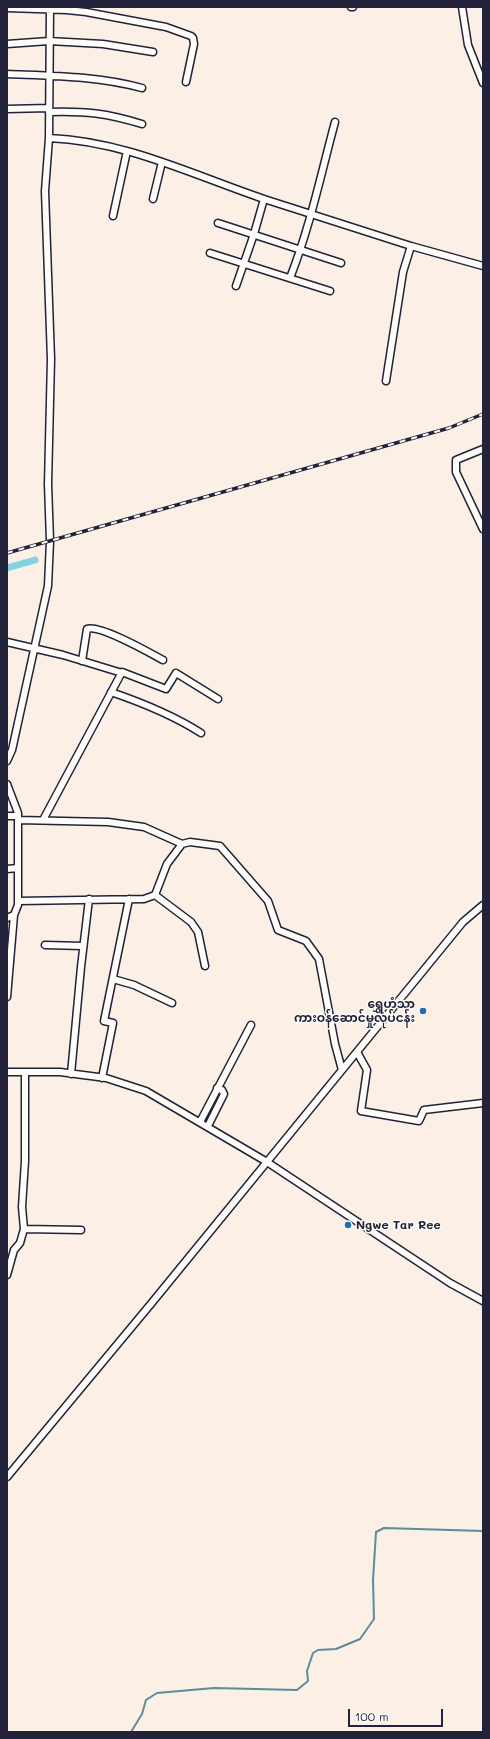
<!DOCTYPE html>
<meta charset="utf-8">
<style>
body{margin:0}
#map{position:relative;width:490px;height:1739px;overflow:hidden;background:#fbefe6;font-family:Mali,sans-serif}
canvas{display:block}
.frame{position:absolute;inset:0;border:8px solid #22223b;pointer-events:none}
.scale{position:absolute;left:348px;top:1709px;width:95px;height:18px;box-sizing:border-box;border:2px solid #22223b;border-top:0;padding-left:5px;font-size:12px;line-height:14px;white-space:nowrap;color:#22223b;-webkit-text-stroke:3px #fdfcf7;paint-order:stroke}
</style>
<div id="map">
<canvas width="490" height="1739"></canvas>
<div class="frame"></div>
<div class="scale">100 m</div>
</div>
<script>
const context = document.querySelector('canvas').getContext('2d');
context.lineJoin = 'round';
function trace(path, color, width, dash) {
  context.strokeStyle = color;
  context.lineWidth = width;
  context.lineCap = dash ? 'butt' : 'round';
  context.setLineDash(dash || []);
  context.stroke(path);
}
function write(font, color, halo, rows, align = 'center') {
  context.font = font + ' Mali,"Noto Sans Myanmar",sans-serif';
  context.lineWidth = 3;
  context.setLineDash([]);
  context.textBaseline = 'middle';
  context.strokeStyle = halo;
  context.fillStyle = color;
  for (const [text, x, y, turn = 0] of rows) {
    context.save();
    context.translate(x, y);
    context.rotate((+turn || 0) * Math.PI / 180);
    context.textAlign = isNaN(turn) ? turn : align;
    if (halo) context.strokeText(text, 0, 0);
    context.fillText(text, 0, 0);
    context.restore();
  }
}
const stream = new Path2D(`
 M 131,1732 L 142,1714 L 146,1700 L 157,1693 L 214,1688 L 297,1690 L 308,1681 L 307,1671 L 313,1653 L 318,1650 L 336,1649 L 360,1639 L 374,1619 L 373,1580 L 376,1532 L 384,1528 L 483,1531`);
const canal = new Path2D(`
 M 7,568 L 35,560`);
const minor = new Path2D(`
 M 351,7 L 353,7
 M 462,7 L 468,45 L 483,83
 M 7,8 L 67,10 L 86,12 L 166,27 L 191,36 L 193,38 L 194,44 L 186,82
 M 7,44 L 49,41 L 103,44 L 153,52
 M 7,74 C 53,76 97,76 142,88
 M 7,109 L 49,108
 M 49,112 C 86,111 106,113 142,124
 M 49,138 C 125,141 193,175 264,199 C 313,215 362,230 411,246 L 403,272 L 386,381
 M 153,199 L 162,162
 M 113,216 L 127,151
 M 218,223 L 341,263
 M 411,246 L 483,266
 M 210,253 L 330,291
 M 290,278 C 310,227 321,174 335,122
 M 236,286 L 254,234 L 264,199
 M 483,449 L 456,460 L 456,472 L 483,529
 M 7,642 L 63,655 L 122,673
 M 82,661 L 87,629 C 99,624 150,653 163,660
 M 111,692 C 143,703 173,715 201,733
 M 7,761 L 12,750 L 48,586 L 50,541 L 48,484 L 51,359 L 45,191 L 49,138 L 50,7
 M 7,784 L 18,813 L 18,905 L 14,915 L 7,918
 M 7,816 L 18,816
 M 18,820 L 108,822 L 144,827 L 182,844 L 190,842 L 220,846 L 268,901 L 278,930 L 306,941 L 319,959 L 335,1044 L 342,1070
 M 43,820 L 122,672 L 166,689 L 176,673 L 218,699
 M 7,869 L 18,868
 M 155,895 L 191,922 L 198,932 L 205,966
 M 18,901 L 144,899 L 155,895 L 167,864 L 182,844
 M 45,945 L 83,946
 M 113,979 L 134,985 L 172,1003
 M 7,997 L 14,915
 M 357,1052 L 367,1070 L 361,1111 L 419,1121 L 424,1110 L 483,1103
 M 7,1072 L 60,1072 L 106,1078 L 146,1091 L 267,1162 L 450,1283 L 483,1301
 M 71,1074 L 81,967 L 89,899
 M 102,1078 L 113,1023 L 104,1021 L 129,899
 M 200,1122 L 251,1025
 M 208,1126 L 224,1094 L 222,1090 L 217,1088
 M 24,1229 L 81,1230
 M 7,1275 L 14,1250 L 20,1243 L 24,1229 L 22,1207 L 25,1161 L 25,1072
 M 7,1477 L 150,1305 L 463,922 L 483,905`);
const rail = new Path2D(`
 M 7,553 L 449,428 L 483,414`);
const markers = [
 [423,1011,4,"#1f6fb2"],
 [348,1225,4,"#1f6fb2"]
];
const poiNames = [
 ["ရွှေဟံသာ",415,1004],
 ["ကားဝန်ဆောင်မှုလုပ်ငန်း",415,1018],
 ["Ngwe Tar Ree",356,1225,"left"]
];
trace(stream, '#5d8c9f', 2);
trace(canal, '#84d3e1', 7);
trace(minor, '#22223b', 9);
trace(minor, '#fdfcf7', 6);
trace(rail, '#22223b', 3.5);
trace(rail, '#fdfcf7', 2, [6]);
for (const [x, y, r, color] of markers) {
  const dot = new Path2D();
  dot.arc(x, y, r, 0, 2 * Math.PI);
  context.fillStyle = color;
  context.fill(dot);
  trace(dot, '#fdfcf7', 1.5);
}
write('bold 12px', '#22223b', '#fdfcf7', poiNames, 'right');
</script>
